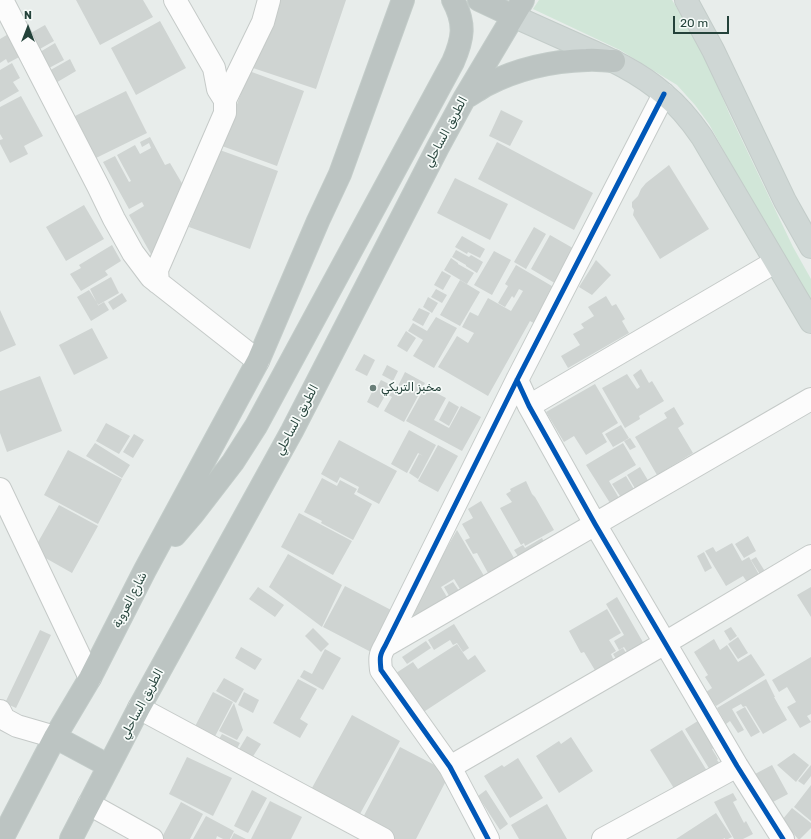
<!DOCTYPE html>
<meta charset="utf-8">
<style>
body{margin:0}
#map{position:relative;width:811px;height:839px;overflow:hidden;background:#e8edeb;font-family:Rubik,sans-serif}
canvas{display:block}
.north{position:absolute;left:8px;top:8px;width:40px;height:40px;-webkit-text-stroke:3px #f7fbf9;paint-order:stroke;rotate:0deg;font-size:11px;font-weight:700;line-height:16px;text-align:center;color:#24423a}
.north::after{content:'';display:block;margin:auto;width:14px;height:18px;background:#24423a;clip-path:polygon(50% 0,100% 100%,50% 72%,0 100%)}
.scale{position:absolute;left:673px;top:16px;width:56px;height:18px;box-sizing:border-box;border:2px solid #24423a;border-top:0;padding-left:5px;font-size:12px;line-height:14px;white-space:nowrap;color:#24423a;-webkit-text-stroke:3px #f7fbf9;paint-order:stroke}
</style>
<div id="map">
<canvas width="811" height="839"></canvas>
<div class="north">N</div>
<div class="scale">20 m</div>
</div>
<script>
const context = document.querySelector('canvas').getContext('2d');
context.lineJoin = 'round';
function fill(path, color) {
  context.fillStyle = color;
  context.fill(path, 'evenodd');
}
function trace(path, color, width, dash) {
  context.strokeStyle = color;
  context.lineWidth = width;
  context.lineCap = dash ? 'butt' : 'round';
  context.setLineDash(dash || []);
  context.stroke(path);
}
function write(font, color, halo, rows, align = 'center') {
  context.font = font + ' Rubik,Vazirmatn,sans-serif';
  context.lineWidth = 3.5;
  context.setLineDash([]);
  context.textBaseline = 'middle';
  context.strokeStyle = halo;
  context.fillStyle = color;
  for (const [text, x, y, turn = 0] of rows) {
    context.save();
    context.translate(x, y);
    context.rotate((+turn || 0) * Math.PI / 180);
    context.textAlign = isNaN(turn) ? turn : align;
    if (halo) context.strokeText(text, 0, 0);
    context.fillText(text, 0, 0);
    context.restore();
  }
}
const green = new Path2D(`
 M 539,0 L 672,0 L 702,49 L 729,113 L 793,247 L 811,279 L 811,307 L 780,253 L 709,124 L 695,105 L 677,85 L 620,50 L 533,9 Z`);
const building = new Path2D(`
 M 76,0 L 143,0 L 153,17 L 100,45 Z
 M 276,0 L 346,0 L 316,89 L 253,68 Z
 M 160,21 L 186,68 L 136,95 L 111,48 Z
 M 45,25 L 54,41 L 38,50 L 29,34 Z
 M 10,33 L 23,55 L 8,63 L 6,59 L 0,63 L 0,39 Z
 M 55,43 L 64,60 L 49,68 L 40,52 Z
 M 70,59 L 76,71 L 54,84 L 47,72 Z
 M 12,63 L 20,78 L 13,82 L 19,91 L 0,102 L 0,70 Z
 M 249,71 L 304,91 L 277,166 L 222,146 Z
 M 126,91 L 147,133 L 96,158 L 75,116 Z
 M 21,96 L 43,136 L 24,146 L 28,154 L 10,163 L 0,144 L 0,140 L 3,139 L 0,134 L 0,107 Z
 M 501,110 L 523,121 L 510,146 L 489,136 Z
 M 150,137 L 165,165 L 170,163 L 183,185 L 152,256 L 129,215 L 144,206 L 142,202 L 129,209 L 103,162 L 115,156 L 129,182 L 131,181 L 117,155 L 135,145 L 140,154 L 151,148 L 149,143 L 142,147 L 140,142 Z
 M 497,142 L 593,193 L 574,230 L 478,179 Z
 M 217,149 L 278,171 L 250,249 L 189,227 Z
 M 669,165 L 709,229 L 660,259 L 633,215 L 634,210 L 632,207 L 632,202 L 638,196 L 641,189 L 646,183 Z
 M 455,178 L 508,204 L 490,240 L 437,213 Z
 M 84,205 L 104,239 L 66,261 L 46,227 Z
 M 534,227 L 546,234 L 526,269 L 514,262 Z
 M 550,235 L 578,251 L 558,285 L 531,269 Z
 M 462,236 L 485,249 L 480,258 L 468,252 L 467,254 L 455,247 Z
 M 112,245 L 121,261 L 105,271 L 108,275 L 81,291 L 70,274 L 81,268 L 79,265 Z
 M 456,250 L 469,257 L 471,255 L 483,262 L 477,273 L 466,266 L 466,265 L 452,257 Z
 M 494,251 L 511,260 L 492,295 L 474,285 Z
 M 451,258 L 458,263 L 458,264 L 474,273 L 467,284 L 444,270 Z
 M 596,260 L 611,275 L 592,295 L 579,287 Z
 M 516,265 L 557,289 L 541,327 L 530,321 L 488,396 L 438,367 L 457,336 L 468,343 L 474,333 L 462,327 L 470,312 L 478,316 L 488,298 L 511,311 L 523,291 L 519,289 L 514,298 L 512,296 L 505,307 L 498,303 L 508,286 L 505,284 Z
 M 442,271 L 451,276 L 443,290 L 434,285 Z
 M 111,277 L 119,293 L 98,305 L 90,289 Z
 M 460,280 L 480,292 L 460,326 L 440,315 Z
 M 436,289 L 447,295 L 442,303 L 431,297 Z
 M 89,290 L 99,306 L 99,305 L 104,302 L 109,310 L 91,321 L 77,297 Z
 M 122,293 L 127,301 L 113,310 L 108,302 Z
 M 606,296 L 612,306 L 616,304 L 625,319 L 622,321 L 629,333 L 568,368 L 561,356 L 580,345 L 573,334 L 584,328 L 581,324 L 594,316 L 588,307 Z
 M 428,297 L 438,303 L 432,313 L 423,307 Z
 M 419,308 L 430,313 L 423,326 L 412,320 Z
 M 0,310 L 16,345 L 0,352 Z
 M 436,317 L 457,328 L 434,368 L 413,356 L 423,340 L 408,331 L 413,323 L 427,331 Z
 M 92,328 L 108,358 L 74,375 L 59,345 Z
 M 406,331 L 416,338 L 407,352 L 397,346 Z
 M 364,354 L 375,360 L 367,376 L 355,370 Z
 M 387,365 L 398,371 L 393,381 L 382,375 Z
 M 641,369 L 649,383 L 652,381 L 664,401 L 639,416 L 640,419 L 625,428 L 602,388 L 627,374 L 637,389 L 640,387 L 633,375 Z
 M 405,372 L 425,383 L 404,422 L 384,411 L 392,397 L 386,394 L 378,408 L 367,402 L 374,388 L 376,389 L 381,380 L 397,388 Z
 M 40,376 L 62,431 L 7,452 L 0,433 L 0,391 Z
 M 595,384 L 618,423 L 602,433 L 607,442 L 586,455 L 574,436 L 564,442 L 546,412 Z
 M 425,387 L 446,398 L 434,420 L 449,428 L 461,406 L 481,417 L 462,451 L 406,421 Z
 M 449,401 L 459,407 L 449,426 L 439,420 Z
 M 674,407 L 684,424 L 678,428 L 693,453 L 657,475 L 635,437 L 667,418 L 664,413 Z
 M 106,423 L 130,436 L 119,454 L 96,441 Z
 M 621,425 L 629,438 L 613,447 L 605,434 Z
 M 409,430 L 436,445 L 418,479 L 409,473 L 419,454 L 423,456 L 418,453 L 407,473 L 391,464 Z
 M 134,434 L 144,440 L 133,458 L 123,452 Z
 M 630,438 L 636,447 L 630,450 L 624,441 Z
 M 339,440 L 397,471 L 379,504 L 357,492 L 359,487 L 340,477 L 337,483 L 321,474 Z
 M 95,443 L 130,465 L 122,478 L 86,456 Z
 M 623,443 L 636,465 L 609,481 L 619,498 L 610,503 L 586,465 Z
 M 438,445 L 458,456 L 438,492 L 418,481 Z
 M 68,450 L 122,479 L 98,524 L 44,495 Z
 M 640,467 L 649,482 L 636,490 L 627,475 Z
 M 626,476 L 635,491 L 622,499 L 612,484 Z
 M 322,478 L 337,486 L 340,480 L 357,489 L 354,494 L 372,504 L 353,540 L 321,523 L 322,521 L 304,512 Z
 M 526,481 L 532,494 L 535,497 L 554,530 L 525,546 L 524,543 L 521,545 L 500,508 L 512,502 L 506,494 L 511,491 L 510,489 Z
 M 481,501 L 514,558 L 488,573 L 477,553 L 473,554 L 465,540 L 470,538 L 462,524 L 473,518 L 468,509 Z
 M 59,505 L 98,526 L 72,573 L 33,551 Z
 M 299,513 L 352,541 L 333,575 L 281,547 Z
 M 457,530 L 487,581 L 463,594 L 454,579 L 441,587 L 450,602 L 415,623 L 408,616 Z
 M 748,536 L 756,551 L 744,558 L 735,544 Z
 M 542,538 L 544,542 L 518,556 L 514,550 L 523,545 L 525,548 Z
 M 732,543 L 742,561 L 749,557 L 761,578 L 749,585 L 743,576 L 726,586 L 705,551 L 713,547 L 716,552 Z
 M 704,552 L 712,568 L 705,572 L 697,556 Z
 M 288,554 L 342,585 L 322,627 L 269,587 Z
 M 756,557 L 766,573 L 761,576 L 751,560 Z
 M 453,582 L 462,595 L 452,601 L 444,587 Z
 M 345,586 L 393,611 L 371,652 L 323,627 Z
 M 258,587 L 284,605 L 275,617 L 249,599 Z
 M 811,587 L 811,617 L 797,595 Z
 M 617,597 L 644,644 L 628,653 L 624,647 L 619,650 L 614,641 L 624,635 L 606,604 Z
 M 607,609 L 621,633 L 609,640 L 616,651 L 611,654 L 614,661 L 596,672 L 584,652 L 581,653 L 569,631 Z
 M 454,624 L 469,648 L 463,652 L 457,643 L 453,645 L 450,640 L 434,650 L 428,640 Z
 M 731,627 L 737,636 L 730,641 L 724,631 Z
 M 313,628 L 329,644 L 321,652 L 305,636 Z
 M 40,630 L 51,635 L 16,708 L 5,703 Z
 M 738,637 L 748,653 L 738,659 L 728,644 Z
 M 714,639 L 720,650 L 727,645 L 738,662 L 751,654 L 765,675 L 716,706 L 706,692 L 712,688 L 705,677 L 708,675 L 694,652 Z
 M 426,641 L 431,648 L 407,664 L 402,657 Z
 M 457,644 L 468,660 L 475,655 L 486,671 L 419,715 L 393,675 L 413,662 L 418,669 Z
 M 241,647 L 262,659 L 255,670 L 235,658 Z
 M 623,648 L 628,656 L 618,662 L 613,654 Z
 M 325,649 L 341,658 L 323,690 L 300,677 L 304,670 L 312,674 Z
 M 811,657 L 811,714 L 807,716 L 811,722 L 800,728 L 787,707 L 796,702 L 787,687 L 779,692 L 772,680 Z
 M 224,678 L 244,689 L 236,703 L 216,691 Z
 M 298,679 L 317,689 L 300,719 L 308,724 L 300,738 L 273,723 Z
 M 766,679 L 775,697 L 774,697 L 787,720 L 763,734 L 746,706 L 743,707 L 741,704 L 732,709 L 744,730 L 738,733 L 730,721 L 726,724 L 717,708 Z
 M 213,692 L 233,702 L 212,742 L 192,732 Z
 M 244,692 L 259,700 L 253,713 L 238,705 Z
 M 234,703 L 243,730 L 237,740 L 219,731 Z
 M 745,707 L 760,732 L 751,737 L 736,712 Z
 M 352,715 L 400,741 L 355,823 L 307,797 Z
 M 701,719 L 715,747 L 712,749 L 718,759 L 717,760 L 720,764 L 710,770 L 685,729 Z
 M 682,730 L 707,771 L 675,790 L 650,750 Z
 M 222,734 L 240,743 L 233,756 L 215,746 Z
 M 247,736 L 261,744 L 248,764 L 235,756 Z
 M 571,737 L 593,771 L 559,793 L 536,756 L 559,741 L 561,744 Z
 M 400,747 L 450,773 L 416,839 L 388,839 L 359,825 Z
 M 794,753 L 809,765 L 796,782 L 777,765 Z
 M 187,757 L 232,778 L 213,816 L 169,794 Z
 M 518,758 L 543,798 L 510,818 L 484,776 L 502,765 L 504,767 Z
 M 772,765 L 788,794 L 771,803 L 755,774 Z
 M 811,765 L 811,776 L 804,785 L 798,781 Z
 M 811,785 L 811,821 L 794,807 Z
 M 252,790 L 267,798 L 248,833 L 234,826 Z
 M 486,790 L 508,824 L 500,830 L 478,796 Z
 M 733,793 L 737,800 L 733,802 L 744,823 L 746,821 L 753,834 L 743,839 L 734,839 L 714,802 Z
 M 270,801 L 302,817 L 291,839 L 251,839 Z
 M 181,802 L 203,814 L 190,839 L 161,839 Z
 M 547,804 L 567,839 L 519,839 L 511,825 Z
 M 792,808 L 811,823 L 811,828 L 800,839 L 798,839 L 782,820 Z
 M 716,813 L 732,837 L 728,839 L 725,839 L 725,838 L 723,839 L 676,839 Z
 M 206,816 L 234,831 L 230,839 L 223,839 L 217,836 L 216,839 L 193,839 Z
 M 234,833 L 246,839 L 231,839 Z`);
const minor = new Path2D(`
 M 2,0 L 98,186 L 114,219 L 133,253 L 151,277 L 258,361
 M 225,100 L 263,22 L 269,0
 M 158,283 L 157,270 L 225,113 L 225,100 L 218,89 L 214,68 L 175,0
 M 517,380 L 529,406 L 595,524 L 665,643 L 737,766 L 783,839
 M 529,406 L 775,262
 M 0,489 L 90,678
 M 385,646 L 811,399
 M 139,708 L 383,839
 M 0,711 L 4,719 L 17,726 L 55,737
 M 450,767 L 665,643 L 811,556
 M 89,804 L 152,839
 M 488,839 L 450,767 L 381,670 C 380,659 379,656 385,646 L 517,380 L 664,94
 M 603,839 L 737,766`);
const major = new Path2D(`
 M 686,0 L 713,50 L 785,201 L 811,247
 M 513,16 C 535,26 558,36 580,46 C 610,59 639,72 664,94 C 679,106 691,121 702,137 L 811,322`);
const highway = new Path2D(`
 M 479,0 L 513,16
 M 465,98 C 472,94 479,89 486,85 C 517,69 552,61 587,60 C 596,59 605,61 614,61
 M 175,535 L 193,514 L 233,462 L 256,426 L 453,62 C 463,39 466,24 453,0
 M 55,737 L 109,766
 M 2,839 L 55,737 L 90,678 L 145,570 L 258,361 L 318,221 L 340,174 L 403,0
 M 71,839 L 139,708 L 292,431 L 438,147 L 464,99 L 523,0`);
const cycleway = new Path2D(`
 M 517,380 L 529,406 L 595,524 L 665,643 L 737,766 L 783,839
 M 488,839 L 450,767 L 381,670 C 380,659 379,656 385,646 L 517,380 L 664,94`);
const markers = [
 [373,388,4,"#697e78"]
];
const streetNames = [
 ["الطريق الساحلي",446,132,-62],
 ["الطريق الساحلي",297,420,-62],
 ["شارع العروبة",130,600,-63],
 ["الطريق الساحلي",142,704,-62]
];
const poiNames = [
 ["مخبز التريكي",381,388]
];
fill(green, '#d1e6d8');
fill(building, '#cfd4d2');
trace(minor, '#c5cac8', 24);
trace(major, '#c3ccc9', 24);
trace(highway, '#c3ccc9', 24);
trace(minor, '#fcfcfc', 22);
trace(major, '#cfd7d5', 22);
trace(highway, '#bcc4c2', 22);
trace(cycleway, '#0057b8', 5);
for (const [x, y, r, color] of markers) {
  const dot = new Path2D();
  dot.arc(x, y, r, 0, 2 * Math.PI);
  context.fillStyle = color;
  context.fill(dot);
  trace(dot, '#f7fbf9', 1.5);
}
write('12px', '#24423a', '#f7fbf9', streetNames);
write('12px', '#24423a', '#f7fbf9', poiNames, 'left');
</script>
